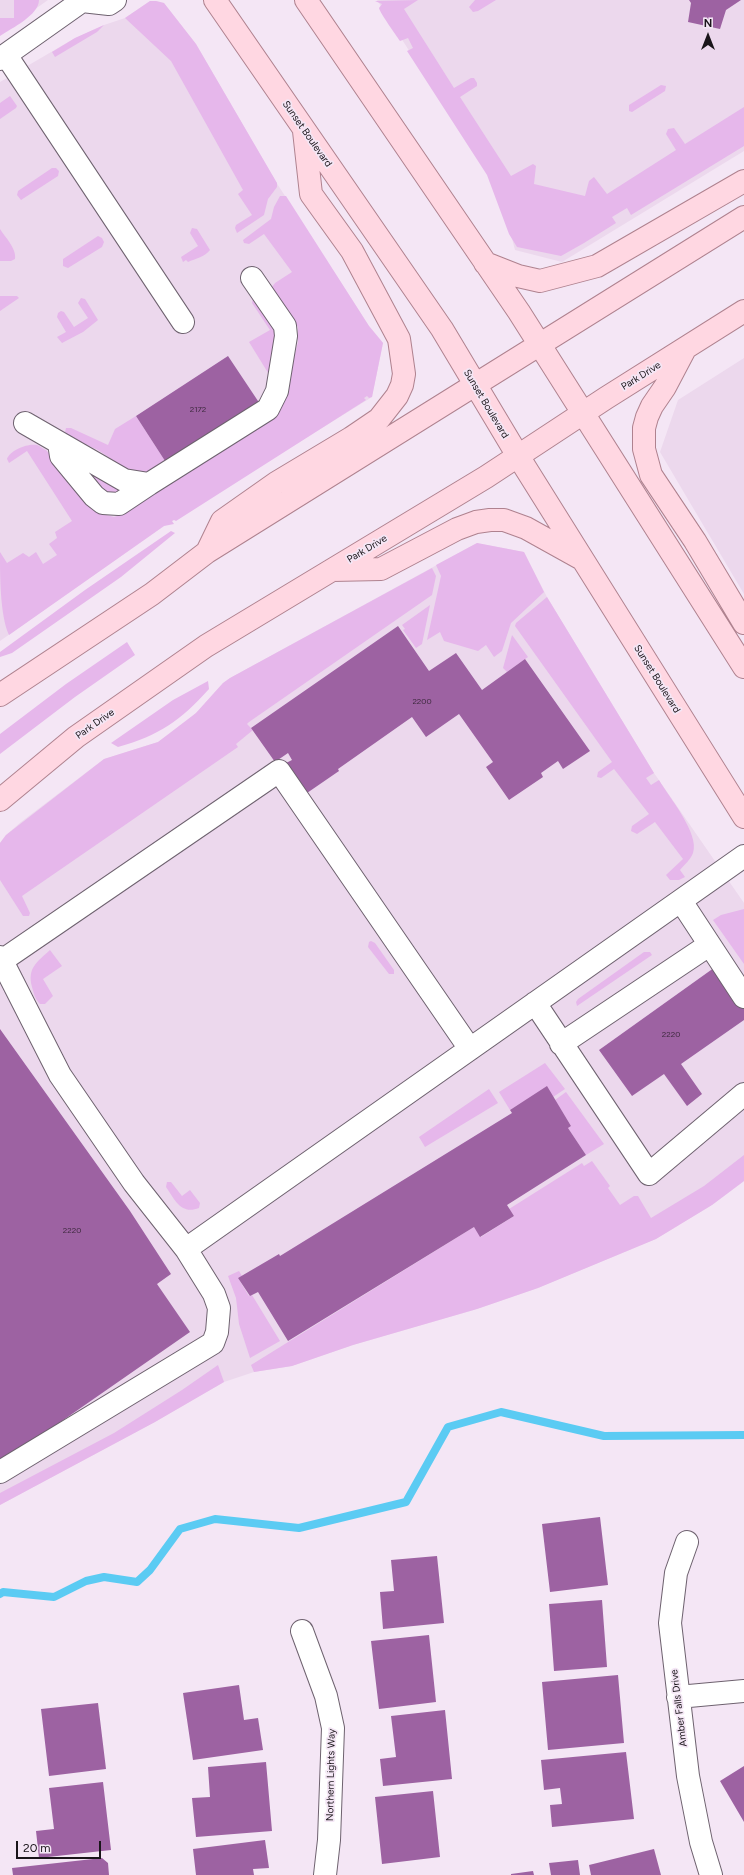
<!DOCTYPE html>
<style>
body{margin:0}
#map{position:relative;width:744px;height:1875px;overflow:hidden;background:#f4e6f5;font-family:Figtree,sans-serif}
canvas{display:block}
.north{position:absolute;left:688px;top:16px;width:40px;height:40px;-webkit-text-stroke:3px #f4e6f5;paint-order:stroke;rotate:0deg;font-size:11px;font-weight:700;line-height:16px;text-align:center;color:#1a151a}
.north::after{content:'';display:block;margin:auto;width:14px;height:18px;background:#1a151a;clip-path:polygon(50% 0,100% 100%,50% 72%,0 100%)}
.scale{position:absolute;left:16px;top:1841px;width:85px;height:18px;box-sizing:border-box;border:2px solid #1a151a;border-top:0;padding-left:5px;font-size:12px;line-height:14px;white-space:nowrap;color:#1a151a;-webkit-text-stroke:3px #f4e6f5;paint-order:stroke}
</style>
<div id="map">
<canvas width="744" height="1875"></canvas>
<div class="north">N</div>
<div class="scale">20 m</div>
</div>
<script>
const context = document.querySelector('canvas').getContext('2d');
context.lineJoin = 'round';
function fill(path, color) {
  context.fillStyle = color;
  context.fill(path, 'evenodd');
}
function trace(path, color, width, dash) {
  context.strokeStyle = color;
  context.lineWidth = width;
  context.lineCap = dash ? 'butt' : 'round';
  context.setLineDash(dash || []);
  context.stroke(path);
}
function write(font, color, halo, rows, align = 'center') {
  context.font = font + ' Figtree,sans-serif';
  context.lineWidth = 3.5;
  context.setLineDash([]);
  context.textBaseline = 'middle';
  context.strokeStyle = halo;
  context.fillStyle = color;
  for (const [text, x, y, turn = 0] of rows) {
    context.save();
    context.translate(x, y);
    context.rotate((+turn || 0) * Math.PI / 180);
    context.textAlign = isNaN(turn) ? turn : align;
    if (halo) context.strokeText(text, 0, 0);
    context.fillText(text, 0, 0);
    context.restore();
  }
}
const built = new Path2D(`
 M 0,0 L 48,0 L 0,34 Z
 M 377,0 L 744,0 L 744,151 L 562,262 L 515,250 L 501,196 Z
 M 150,1 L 156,1 L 164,3 L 196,44 L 276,182 L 369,326 L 380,339 L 383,343 L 372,397 L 164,526 L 0,641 L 0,82 L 75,38 L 104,25 L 125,18 Z
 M 744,358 L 744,594 L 660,452 L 678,400 Z
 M 477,543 L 524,552 L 547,597 L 654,773 L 744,903 L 744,1181 L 712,1205 L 656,1239 L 538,1288 L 477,1309 L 353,1345 L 292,1366 L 254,1372 L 224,1382 L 155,1422 L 0,1505 L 0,843 L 6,835 L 21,822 L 104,759 L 158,742 L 177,729 L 196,713 L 223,683 L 230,678 Z`);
const green = new Path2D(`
 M 14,0 L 39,0 C 39,15 12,28 0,36 L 0,18 L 14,18 Z
 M 418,0 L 404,9 L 454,88 L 471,78 L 474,78 L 477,83 L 477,86 L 460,97 L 511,176 L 533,164 L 536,166 L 534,184 L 585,196 L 589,181 L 594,177 L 607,194 L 676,150 L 666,134 L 668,129 L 674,128 L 685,144 L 744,107 L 744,146 L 631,215 L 627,208 L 612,217 L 616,223 L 584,243 L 561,256 L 517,247 L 509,234 L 487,175 L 407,51 L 413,48 L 408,38 L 400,41 C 396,35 380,13 379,8 L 382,4 L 375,1 Z
 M 475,0 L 496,0 L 478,11 L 473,12 L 469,7 Z
 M 150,1 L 156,1 L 164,3 L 196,44 L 277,183 L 277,187 L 268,199 L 264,215 L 237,233 L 235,228 L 236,225 L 252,215 L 238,194 L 243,190 L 171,61 L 125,18 Z
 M 104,25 L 97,32 L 55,57 L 52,52 L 75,38 Z
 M 661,85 L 666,86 L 665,91 L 632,112 L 629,111 L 629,105 Z
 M 10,96 L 17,106 L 16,108 L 0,119 L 0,103 Z
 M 52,168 L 56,168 L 59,171 L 58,176 L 21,200 L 17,195 L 18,191 Z
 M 280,196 L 286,196 L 369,326 L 383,343 L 372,397 L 369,398 L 367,396 L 364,398 L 366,400 L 176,521 L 174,520 L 172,521 L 174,524 L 164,526 L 9,635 C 0,615 0,576 0,552 L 7,563 L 23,553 L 29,557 L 36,552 L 43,564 L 57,555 L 49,544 L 57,538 L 55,532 L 72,521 L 27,451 L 9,463 L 7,459 C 10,450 28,443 37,445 C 40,446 43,449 46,450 L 99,513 L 114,517 L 120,515 L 275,415 L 282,405 L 298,342 L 298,327 L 272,287 L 275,283 L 292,272 L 264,234 L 249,244 L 244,243 L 243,240 L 271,219 L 274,207 Z
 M 192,228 L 197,229 L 210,250 C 206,256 195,259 188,262 L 186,260 L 183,262 L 181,257 L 198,246 L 190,233 Z
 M 0,229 C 5,237 17,249 15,259 L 11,261 L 0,261 Z
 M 98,236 L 102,238 L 104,242 L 102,247 L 68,268 L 63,266 L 63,259 Z
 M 0,296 L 17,296 L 19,298 L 0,311 Z
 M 81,298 L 85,299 L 98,320 L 83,332 L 62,343 L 57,337 L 66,332 L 57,317 L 58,313 L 61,311 L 64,312 L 74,327 L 88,318 L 78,303 Z
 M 253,298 L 279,330 L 270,376 L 249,342 L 270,330 L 252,303 Z
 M 136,416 L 167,464 L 151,475 L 126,469 L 98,450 L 73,439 L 65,432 L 66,428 L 71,428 L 108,445 L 115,429 Z
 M 86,463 L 123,492 L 106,494 L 82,467 Z
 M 171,531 L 175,533 L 121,577 L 12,653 L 0,657 L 0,652 L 85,590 Z
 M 477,543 L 524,552 L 544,592 L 511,623 L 502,651 L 494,657 L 486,645 L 478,651 L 444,641 L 440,632 L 427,640 L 441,576 L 436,565 Z
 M 432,568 L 436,576 L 432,595 L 249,722 L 247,724 L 253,730 L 236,744 L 238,747 L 22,896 L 30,913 L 29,916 L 23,916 L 0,880 L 0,843 L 6,835 L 104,759 L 158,742 L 196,713 L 223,683 L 230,678 Z
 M 547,597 L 654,773 L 646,778 L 651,785 L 659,780 C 669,797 700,834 693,853 C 691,859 684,865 680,870 L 685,877 L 679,880 L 670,880 L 666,875 L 683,859 L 655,822 L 637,834 L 631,831 L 632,826 L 649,814 L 614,769 L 601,778 L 597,777 L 598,772 L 612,762 L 515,626 L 516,623 Z
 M 430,605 L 422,644 L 416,648 L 403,630 L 405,629 L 402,625 Z
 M 512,635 L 528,657 L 507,672 L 503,668 Z
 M 127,642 L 135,655 L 75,697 L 0,754 L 0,734 L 66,684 Z
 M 208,681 L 209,689 C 180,721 160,735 118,747 L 111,743 L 173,700 Z
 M 744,909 L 744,964 L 713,920 L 721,915 Z
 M 371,941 L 375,943 L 394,970 L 394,974 L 389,974 L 368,947 L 369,942 Z
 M 50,950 L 62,966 L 43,979 L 53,996 L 45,1004 L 40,1004 C 35,999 34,994 32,987 C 27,968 37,962 50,950 Z
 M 644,952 L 650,952 L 652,955 L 577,1006 L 576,1002 L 578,999 Z
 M 545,1063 L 565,1089 L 553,1097 L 547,1087 L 510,1110 L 499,1092 Z
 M 489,1089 L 498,1103 L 425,1147 L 419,1137 Z
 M 566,1092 L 604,1144 L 586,1155 L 568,1128 L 571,1126 L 555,1100 Z
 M 744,1155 L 744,1181 L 712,1205 L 656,1239 L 538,1288 L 477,1309 L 353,1345 L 292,1366 L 254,1372 L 251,1365 L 474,1227 L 481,1237 L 514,1216 L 509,1209 L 582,1163 L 584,1166 L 592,1161 L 610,1186 L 608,1188 L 620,1205 L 634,1196 L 638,1196 L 651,1218 L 704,1186 Z
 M 167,1182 L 171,1182 L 182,1196 L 190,1190 L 200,1203 L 199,1208 C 181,1215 175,1200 166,1187 Z
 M 239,1271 L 242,1276 L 238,1278 L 249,1296 L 252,1295 L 280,1341 L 250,1358 L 239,1324 L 236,1298 L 228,1276 Z
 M 218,1365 L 224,1382 L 155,1422 L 0,1505 L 0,1493 L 114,1433 L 182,1390 Z`);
const stream = new Path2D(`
 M 0,1594 L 3,1592 L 54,1597 L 86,1581 L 104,1577 L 137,1582 L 150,1570 L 180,1529 L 215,1519 L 299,1528 L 406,1502 L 448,1427 L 501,1412 L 604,1436 L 744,1435`);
const building = new Path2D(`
 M 689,0 L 741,0 L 726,10 L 720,29 L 688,22 L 691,3 Z
 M 228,356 L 260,404 L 167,464 L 136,416 Z
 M 398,626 L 429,671 L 456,653 L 482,690 L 525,659 L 590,751 L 563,769 L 558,761 L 541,773 L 543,777 L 509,800 L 486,767 L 493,762 L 459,714 L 426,737 L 412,717 L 338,769 L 339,771 L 307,793 L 286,763 L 292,760 L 288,753 L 275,762 L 251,728 Z
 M 718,965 L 744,1002 L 744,1020 L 681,1064 L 702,1094 L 687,1106 L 664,1074 L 632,1096 L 599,1050 Z
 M 0,1029 L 130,1211 L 171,1274 L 157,1284 L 190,1332 L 0,1464 Z
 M 547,1086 L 571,1126 L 568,1128 L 586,1155 L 507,1205 L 514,1216 L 480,1237 L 474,1227 L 288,1341 L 258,1292 L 250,1296 L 238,1278 L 279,1254 L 280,1256 L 512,1113 L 510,1110 Z
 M 600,1517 L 608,1585 L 550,1592 L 542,1524 Z
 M 437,1556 L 444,1623 L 383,1629 L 380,1592 L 394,1591 L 391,1560 Z
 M 602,1600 L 607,1667 L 554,1671 L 549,1604 Z
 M 429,1635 L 436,1702 L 379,1709 L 371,1641 Z
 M 618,1675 L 624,1743 L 548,1750 L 542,1682 Z
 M 239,1685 L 244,1720 L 258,1718 L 263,1750 L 193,1760 L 183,1693 Z
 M 98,1703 L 106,1769 L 49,1776 L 41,1709 Z
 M 445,1710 L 452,1779 L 383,1786 L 380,1759 L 396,1757 L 391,1716 Z
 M 626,1752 L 634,1819 L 552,1827 L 550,1805 L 562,1804 L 560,1788 L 544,1790 L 541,1760 Z
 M 266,1762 L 272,1831 L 196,1837 L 192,1798 L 210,1797 L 208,1767 Z
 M 744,1766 L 744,1822 L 720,1781 Z
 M 103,1782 L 111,1850 L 39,1858 L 36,1831 L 54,1829 L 49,1788 Z
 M 433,1791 L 440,1857 L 382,1864 L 375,1797 Z
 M 265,1840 L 269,1868 L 253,1869 L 254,1875 L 196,1875 L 193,1849 Z
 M 654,1849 L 661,1875 L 591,1875 L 589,1865 Z
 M 102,1858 L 108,1863 L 109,1875 L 13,1875 L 12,1868 Z
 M 578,1860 L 580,1875 L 551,1875 L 549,1863 Z
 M 533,1871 L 534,1875 L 511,1875 L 511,1874 Z`);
const minor = new Path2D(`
 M 6,55 L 183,322
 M 0,59 L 82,1 L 109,4 L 115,0
 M 25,423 L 124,480 L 149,484 L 268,409 L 277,391 L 286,336 L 285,326 L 252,278
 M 59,443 L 61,456 L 94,496 L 103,503 L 119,504 L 149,484
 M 681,901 L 744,997
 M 0,957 L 60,1075 L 134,1183 L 186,1249 L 214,1294 L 219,1308 L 217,1332 L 213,1343 L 0,1472
 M 0,962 L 279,771 L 470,1049
 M 535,1003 L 649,1174 L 744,1094
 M 561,1044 L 709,945
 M 186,1249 L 744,856
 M 687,1542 L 676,1573 L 670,1623 L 688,1776 L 701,1842 L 711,1875
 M 302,1631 L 326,1696 L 333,1728 L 329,1840 L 325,1875
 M 678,1697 L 744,1691`);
const major = new Path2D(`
 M 215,0 L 442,329 L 518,456 L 744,817
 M 306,0 L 519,312 L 744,667
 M 485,263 L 518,276 L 540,281 L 597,266 L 744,181
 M 685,349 L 665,387 L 652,406 L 647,417 L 644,428 L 644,449 L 651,475 L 695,541 L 744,623
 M 207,552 L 222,521 L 276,483 L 351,438 L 379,419 L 397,396 L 402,385 L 404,374 L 399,339 L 352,251 L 311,194 L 304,131
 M 332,570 L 381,569 L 457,529 L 476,522 L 490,520 L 504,520 L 526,528 L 580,558
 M 0,695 L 152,594 L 207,552 L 744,217
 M 0,800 L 76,737 L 206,646 L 486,477 L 606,398 L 744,311`);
const numberNames = [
 ["2172",198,410],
 ["2200",422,702],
 ["2220",671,1035],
 ["2220",72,1231]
];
const streetNames = [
 ["Sunset Boulevard",307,134,55],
 ["Park Drive",641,376,-32],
 ["Sunset Boulevard",486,404,59],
 ["Park Drive",367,549,-31],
 ["Sunset Boulevard",657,679,58],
 ["Park Drive",95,724,-35],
 ["Amber Falls Drive",679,1708,-97],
 ["Northern Lights Way",331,1775,-89]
];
fill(built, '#ecd8ed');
fill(green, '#e6b7eb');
trace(stream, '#5bcbf3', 8);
fill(building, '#9d62a2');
trace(minor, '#6e626f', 24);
trace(major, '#af828f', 24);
trace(minor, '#fff', 22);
trace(major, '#ffd7e2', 22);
write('8px', '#3b283c', null, numberNames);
write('10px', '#1a151a', '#f4e6f5', streetNames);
</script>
